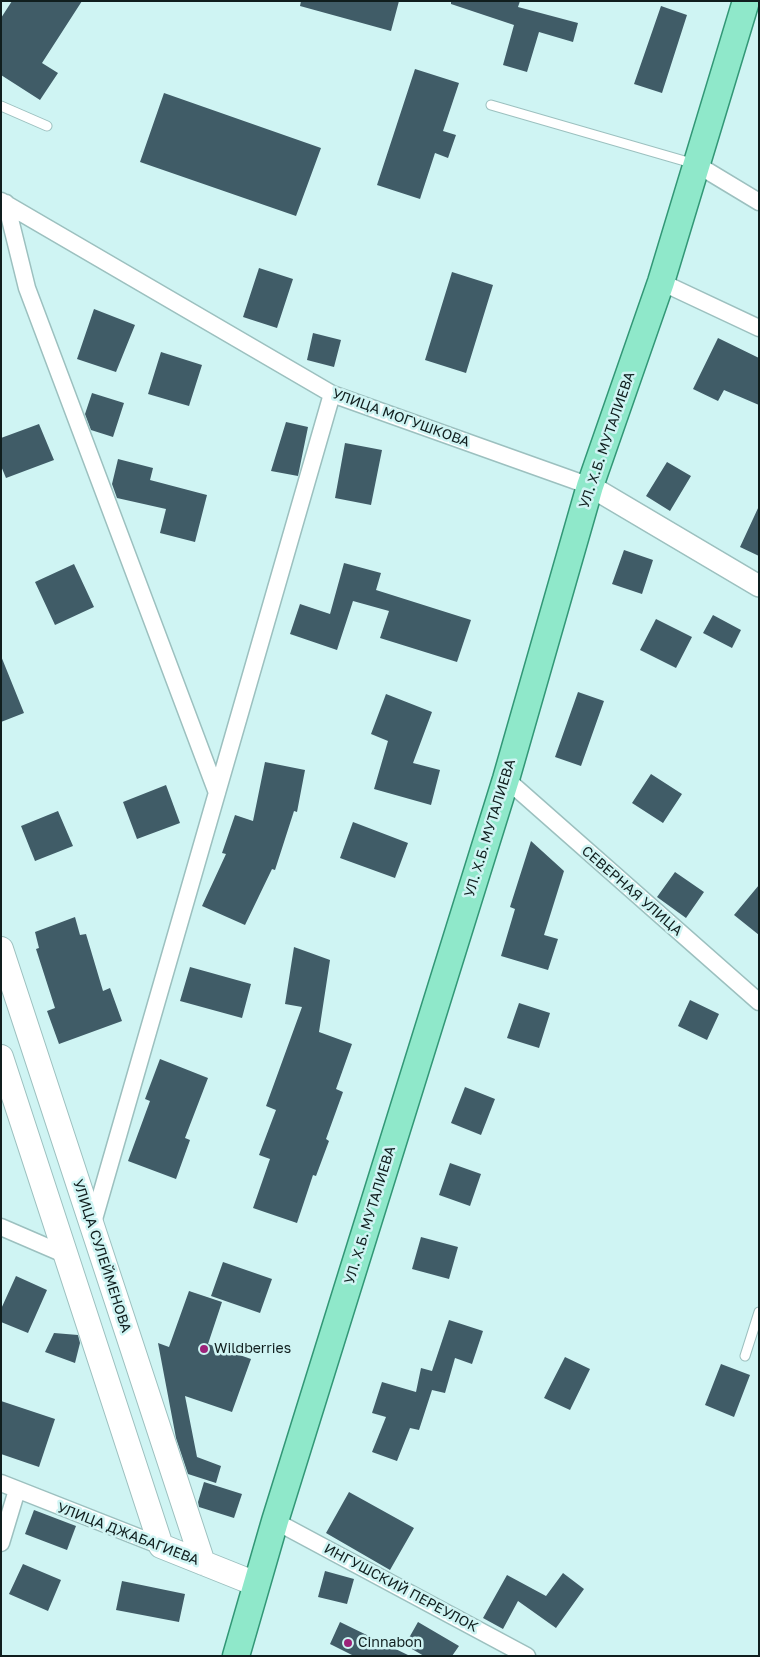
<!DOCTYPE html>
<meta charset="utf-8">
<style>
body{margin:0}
#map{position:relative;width:760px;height:1657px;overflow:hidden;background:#cff4f3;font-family:"Golos Text",sans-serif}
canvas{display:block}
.frame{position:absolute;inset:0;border:2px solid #101e1e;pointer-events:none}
</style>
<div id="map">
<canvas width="760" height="1657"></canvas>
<div class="frame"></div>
</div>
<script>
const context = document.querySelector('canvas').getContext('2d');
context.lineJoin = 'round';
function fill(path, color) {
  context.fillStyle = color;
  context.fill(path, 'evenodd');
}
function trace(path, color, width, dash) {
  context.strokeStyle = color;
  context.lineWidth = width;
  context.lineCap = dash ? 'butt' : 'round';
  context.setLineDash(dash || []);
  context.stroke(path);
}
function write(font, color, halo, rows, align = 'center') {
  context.font = font + ' "Golos Text",sans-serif';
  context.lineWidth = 5;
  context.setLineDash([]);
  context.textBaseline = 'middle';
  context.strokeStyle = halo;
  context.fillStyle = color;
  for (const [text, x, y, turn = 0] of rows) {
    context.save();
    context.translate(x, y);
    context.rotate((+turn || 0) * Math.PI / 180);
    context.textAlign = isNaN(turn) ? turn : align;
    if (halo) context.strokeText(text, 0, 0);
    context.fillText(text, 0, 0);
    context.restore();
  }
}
const building = new Path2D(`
 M 12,1 L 82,1 L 42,63 L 58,73 L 40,100 L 1,75 L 1,18 Z
 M 301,1 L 399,1 L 391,31 L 300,6 Z
 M 451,1 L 520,1 L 518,7 L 578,23 L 573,42 L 539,32 L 527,72 L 503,65 L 514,25 L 451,4 Z
 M 661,6 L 687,15 L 662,93 L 634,84 Z
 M 415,69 L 459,83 L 443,131 L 456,135 L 448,158 L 435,153 L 420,199 L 377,185 Z
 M 164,93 L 321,148 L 296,216 L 140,162 Z
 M 259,268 L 293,279 L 277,328 L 243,317 Z
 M 452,272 L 493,285 L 466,373 L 425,360 Z
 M 94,309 L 135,325 L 116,372 L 77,359 Z
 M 313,333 L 341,340 L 334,367 L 307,360 Z
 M 718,338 L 759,358 L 759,405 L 724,390 L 718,401 L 693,389 Z
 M 161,352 L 202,365 L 189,406 L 148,394 Z
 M 92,393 L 124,403 L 113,437 L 91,430 L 85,414 Z
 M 286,422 L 308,427 L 298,476 L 271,471 Z
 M 39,424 L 54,460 L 6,478 L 1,466 L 1,438 Z
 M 345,443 L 382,450 L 371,505 L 335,498 Z
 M 118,459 L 153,468 L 150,480 L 207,495 L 195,542 L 160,533 L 166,509 L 117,498 L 112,484 Z
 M 667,462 L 691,476 L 670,511 L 646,496 Z
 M 759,506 L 759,556 L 740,547 Z
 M 624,550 L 653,560 L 642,594 L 612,584 Z
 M 344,563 L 381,573 L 376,590 L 471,620 L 457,662 L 380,638 L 389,611 L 353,601 L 337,650 L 290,634 L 300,604 L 330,614 Z
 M 74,564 L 94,607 L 55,625 L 35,582 Z
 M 713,615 L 741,630 L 732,648 L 703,633 Z
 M 656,619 L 692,637 L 676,668 L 640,650 Z
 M 1,656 L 24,713 L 1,722 Z
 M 578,692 L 604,701 L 581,766 L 555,757 Z
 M 386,694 L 432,712 L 413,763 L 440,770 L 431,805 L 374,789 L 388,741 L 371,734 Z
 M 265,762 L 305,770 L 297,812 L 294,811 L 275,870 L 272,869 L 245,925 L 202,906 L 226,854 L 222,853 L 235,815 L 253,821 Z
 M 651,774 L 682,794 L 663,823 L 632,803 Z
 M 166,785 L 180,823 L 137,839 L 123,802 Z
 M 58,811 L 73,846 L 35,861 L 21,826 Z
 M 353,822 L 408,843 L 395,878 L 340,858 Z
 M 531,841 L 564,871 L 544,935 L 558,939 L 548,970 L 501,956 L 515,909 L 510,907 Z
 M 675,872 L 704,892 L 686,918 L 657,897 Z
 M 759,885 L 759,935 L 734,915 Z
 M 75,917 L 80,935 L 86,934 L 103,991 L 110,988 L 122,1021 L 59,1044 L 47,1011 L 55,1008 L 36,949 L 39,948 L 35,932 Z
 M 294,947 L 330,960 L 319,1032 L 352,1044 L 336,1089 L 343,1092 L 326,1139 L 329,1141 L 316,1176 L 313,1175 L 297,1223 L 253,1208 L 270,1159 L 259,1155 L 276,1110 L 266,1106 L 302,1007 L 285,1004 Z
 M 190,967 L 251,984 L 242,1018 L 180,1001 Z
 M 690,1000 L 719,1014 L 707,1040 L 678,1026 Z
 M 519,1003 L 550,1013 L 539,1048 L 507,1038 Z
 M 160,1059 L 208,1078 L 185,1138 L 190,1140 L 176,1179 L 128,1161 L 150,1101 L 145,1099 Z
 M 465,1087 L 495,1099 L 481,1135 L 451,1123 Z
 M 450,1163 L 481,1174 L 470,1206 L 439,1195 Z
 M 421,1237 L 458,1247 L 449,1279 L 412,1269 Z
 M 223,1262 L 272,1279 L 260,1313 L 211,1296 Z
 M 16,1276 L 47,1290 L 28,1333 L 1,1322 L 1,1309 Z
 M 189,1291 L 222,1302 L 208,1344 L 251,1359 L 232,1412 L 185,1396 L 197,1457 L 221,1466 L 216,1483 L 188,1474 L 176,1438 L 158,1343 L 169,1347 Z
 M 449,1320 L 483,1331 L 472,1364 L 455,1358 L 445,1393 L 432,1390 L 419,1430 L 410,1428 L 397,1461 L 372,1452 L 386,1417 L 372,1413 L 382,1382 L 416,1392 L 421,1368 L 432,1371 Z
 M 54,1333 L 78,1335 L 80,1343 L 75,1363 L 45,1352 Z
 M 565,1357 L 590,1369 L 570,1410 L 544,1398 Z
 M 721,1364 L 750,1375 L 734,1417 L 705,1405 Z
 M 1,1401 L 55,1419 L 39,1467 L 1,1454 Z
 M 204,1482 L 242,1494 L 234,1518 L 199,1507 L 198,1502 Z
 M 349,1492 L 414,1528 L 390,1570 L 326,1533 Z
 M 34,1510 L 76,1526 L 67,1550 L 25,1534 Z
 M 23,1564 L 61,1580 L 48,1611 L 9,1594 Z
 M 325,1571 L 354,1579 L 347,1604 L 318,1597 Z
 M 563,1573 L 584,1589 L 556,1628 L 518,1601 L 503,1629 L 483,1618 L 507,1575 L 546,1596 Z
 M 122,1581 L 185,1594 L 179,1622 L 116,1610 Z
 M 340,1622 L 410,1656 L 354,1656 L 330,1644 Z
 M 418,1622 L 459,1646 L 452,1656 L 424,1656 L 405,1645 Z`);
const service = new Path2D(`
 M 491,105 L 695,164
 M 1,106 L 47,126
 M 745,1356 L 759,1312`);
const minor = new Path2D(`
 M 696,164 L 759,202
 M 1,201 L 332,394 L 590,486
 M 6,203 L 27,288 L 217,793
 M 661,282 L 759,328
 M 506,779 L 759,1002
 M 92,1226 L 332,394
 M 1,1227 L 66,1255
 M 1,1483 L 161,1546
 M 275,1521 L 527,1656
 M 1,1543 L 17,1490`);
const tertiary = new Path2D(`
 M 590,486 L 759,586`);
const secondary = new Path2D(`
 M 1,949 L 203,1563
 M 1,1057 L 161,1546 L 256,1584`);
const primary = new Path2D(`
 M 236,1656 L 275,1521 L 506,779 L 590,486 L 661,282 L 746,1`);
const markers = [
 [204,1349,5,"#9d2279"],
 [348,1643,5,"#9d2279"]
];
const streetNames = [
 ["УЛИЦА МОГУШКОВА",401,418,20],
 ["УЛ. Х.Б. МУТАЛИЕВА",607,440,-71],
 ["УЛ. Х.Б. МУТАЛИЕВА",490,828,-73],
 ["СЕВЕРНАЯ УЛИЦА",632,891,41],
 ["УЛ. Х.Б. МУТАЛИЕВА",370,1215,-73],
 ["УЛИЦА СУЛЕЙМЕНОВА",102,1256,72],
 ["УЛИЦА ДЖАБАГИЕВА",128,1534,21],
 ["ИНГУШСКИЙ ПЕРЕУЛОК",401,1588,28]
];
const poiNames = [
 ["Wildberries",214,1349],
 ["Cinnabon",358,1643]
];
fill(building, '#405c67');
trace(service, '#9cc0bf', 11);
trace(minor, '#9cc0bf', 19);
trace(tertiary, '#9cc0bf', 24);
trace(secondary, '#9cc0bf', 26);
trace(primary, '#329776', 29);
trace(service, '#fff', 9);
trace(minor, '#fff', 16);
trace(tertiary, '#fff', 21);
trace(secondary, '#fff', 24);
trace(primary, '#8fe8ca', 26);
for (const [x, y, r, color] of markers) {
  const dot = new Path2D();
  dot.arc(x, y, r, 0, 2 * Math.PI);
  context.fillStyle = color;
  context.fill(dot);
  trace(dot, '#cff4f3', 2);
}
write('14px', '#101e1e', '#cff4f3', streetNames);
write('14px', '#101e1e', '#cff4f3', poiNames, 'left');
</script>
